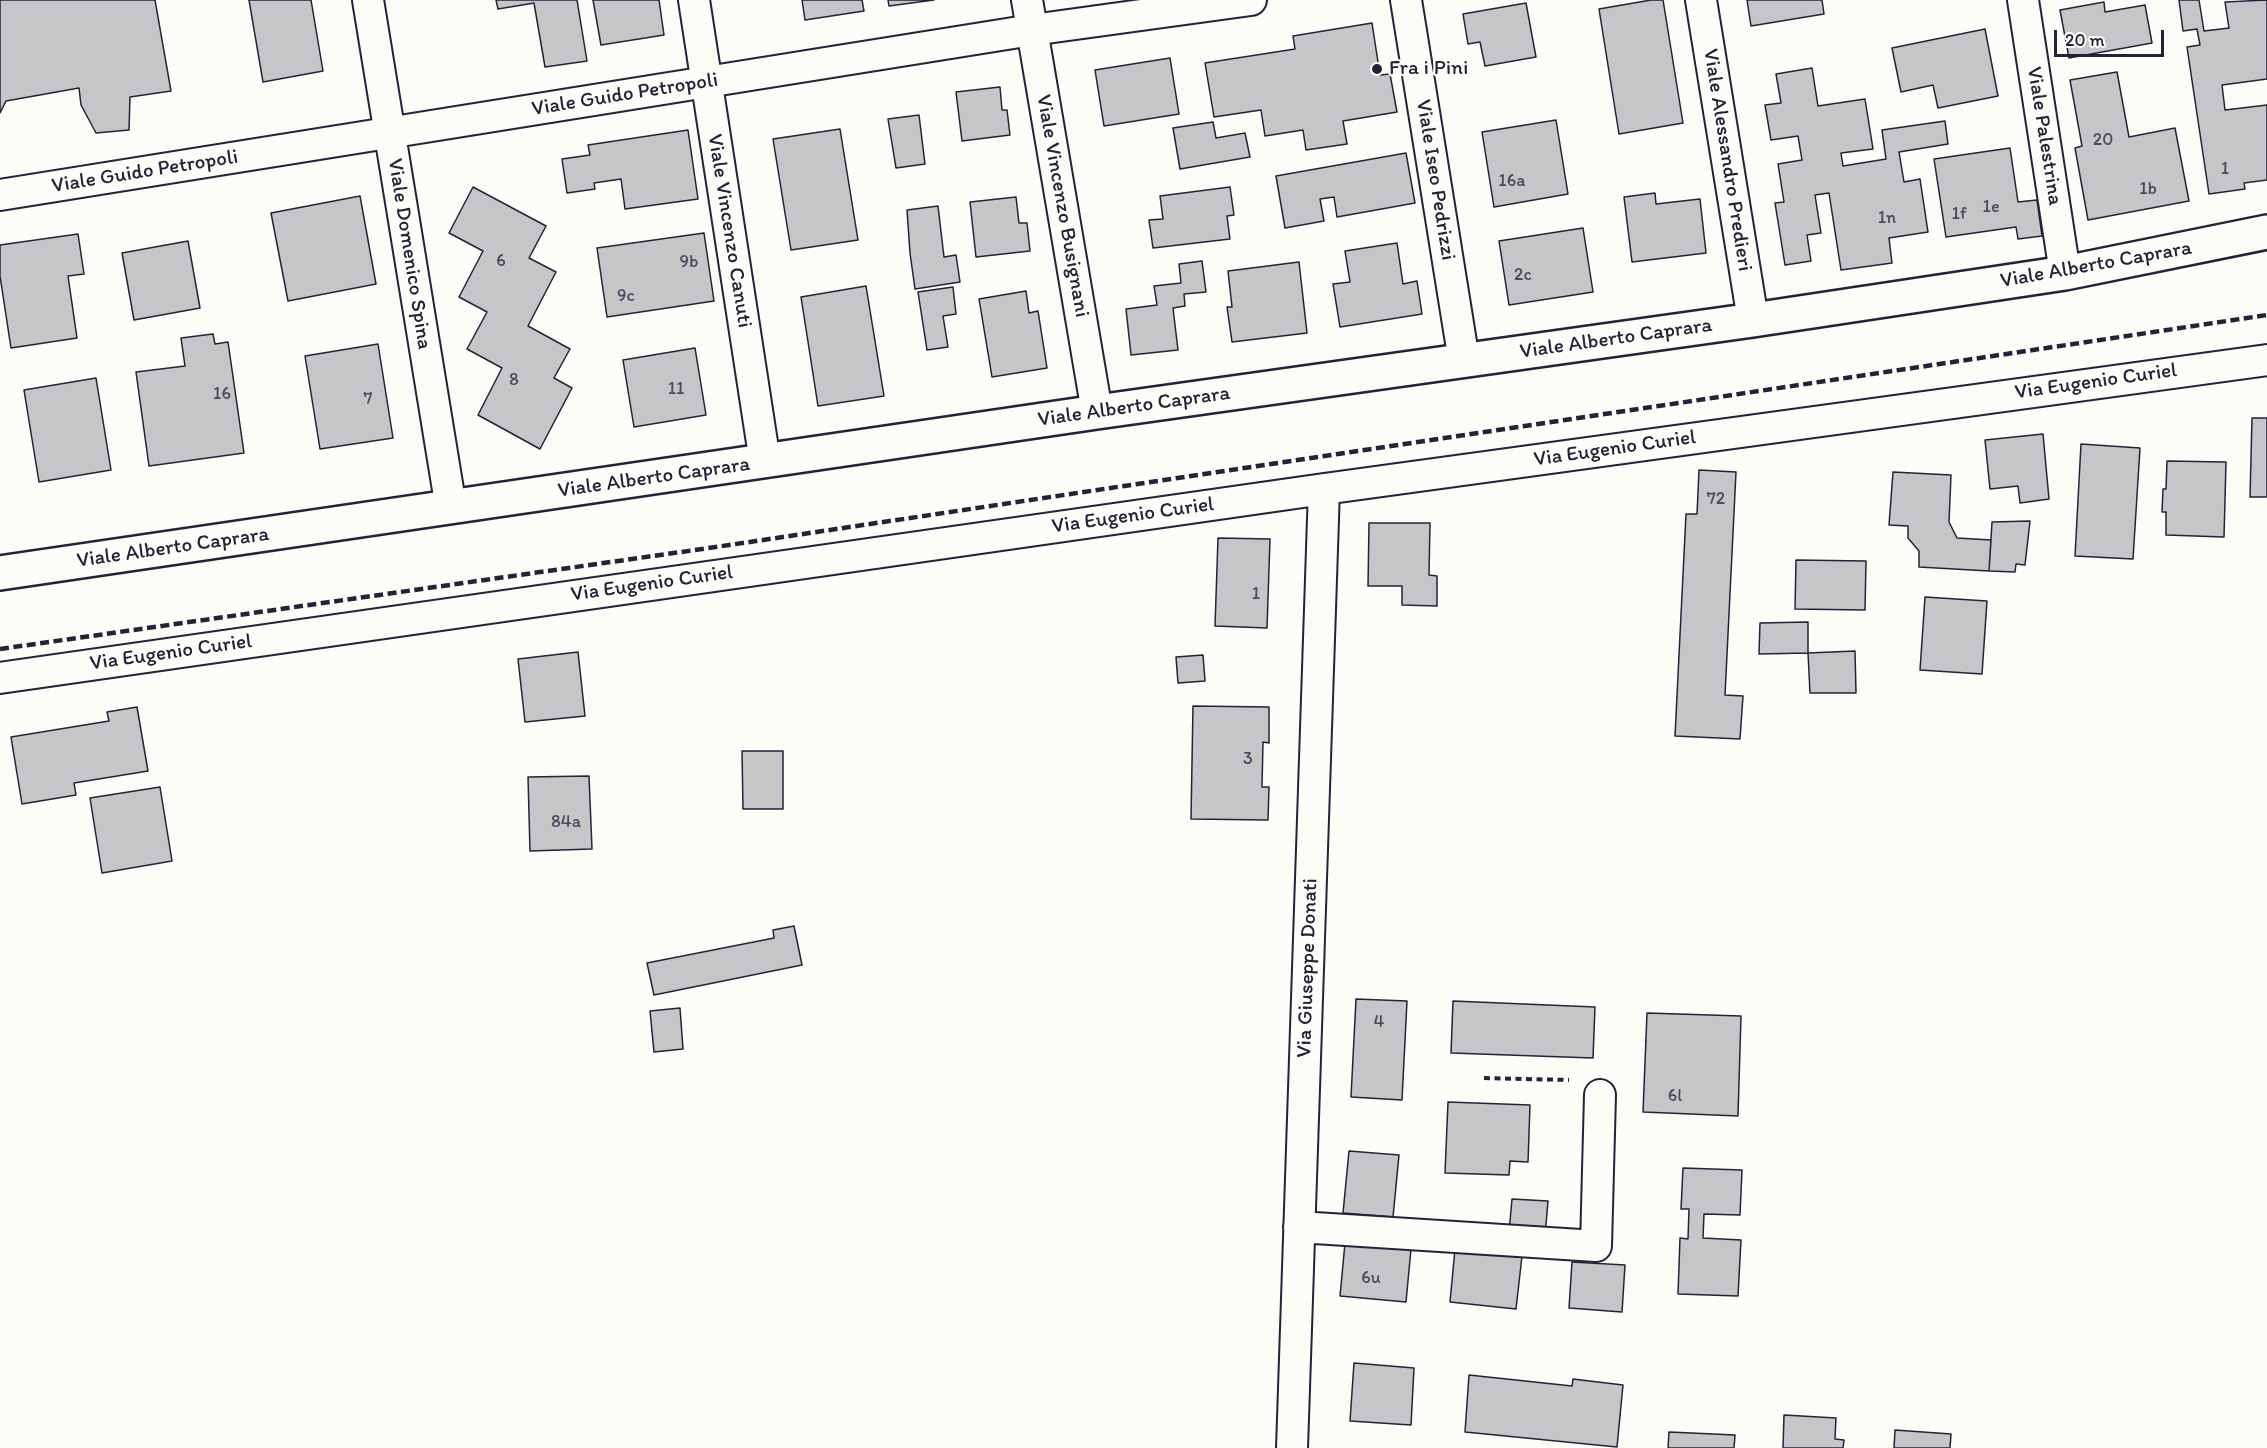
<!DOCTYPE html>
<style>
body{margin:0}
#map{position:relative;width:2267px;height:1448px;overflow:hidden;background:#fdfcf7;font-family:Itim,sans-serif}
canvas{display:block}
.scale{position:absolute;left:2054px;top:30px;width:110px;height:27px;box-sizing:border-box;border:3px solid #22223b;border-top:0;padding-left:8px;font-size:18px;line-height:21px;white-space:nowrap;color:#22223b;-webkit-text-stroke:4px #fdfcf7;paint-order:stroke}
</style>
<div id="map">
<canvas width="2267" height="1448"></canvas>
<div class="scale">20 m</div>
</div>
<script>
const context = document.querySelector('canvas').getContext('2d');
context.lineJoin = 'round';
function fill(path, color) {
  context.fillStyle = color;
  context.fill(path, 'evenodd');
}
function trace(path, color, width, dash) {
  context.strokeStyle = color;
  context.lineWidth = width;
  context.lineCap = dash ? 'butt' : 'round';
  context.setLineDash(dash || []);
  context.stroke(path);
}
function write(font, color, halo, rows, align = 'center') {
  context.font = font + ' Itim,sans-serif';
  context.lineWidth = 4.5;
  context.setLineDash([]);
  context.textBaseline = 'middle';
  context.strokeStyle = halo;
  context.fillStyle = color;
  for (const [text, x, y, turn = 0] of rows) {
    context.save();
    context.translate(x, y);
    context.rotate((+turn || 0) * Math.PI / 180);
    context.textAlign = isNaN(turn) ? turn : align;
    if (halo) context.strokeText(text, 0, 0);
    context.fillText(text, 0, 0);
    context.restore();
  }
}
const building = new Path2D(`
 M 0,0 L 155,0 L 171,91 L 130,97 L 129,130 L 96,133 L 81,105 L 79,88 L 6,101 L 0,113 Z
 M 249,0 L 311,0 L 323,71 L 263,82 Z
 M 496,0 L 577,0 L 587,61 L 545,67 L 534,3 L 498,9 Z
 M 593,0 L 659,0 L 664,35 L 601,45 Z
 M 802,0 L 862,0 L 864,11 L 805,20 Z
 M 888,0 L 934,0 L 889,6 Z
 M 1651,0 L 1663,0 L 1683,123 L 1619,134 L 1599,9 Z
 M 1747,0 L 1822,0 L 1824,14 L 1751,26 Z
 M 2179,0 L 2199,0 L 2204,31 L 2229,28 L 2225,2 L 2267,0 L 2267,79 L 2222,85 L 2225,110 L 2267,105 L 2267,180 L 2244,183 L 2245,189 L 2209,194 L 2187,47 L 2200,45 L 2197,29 L 2183,31 Z
 M 2104,2 L 2105,12 L 2145,5 L 2152,43 L 2069,58 L 2060,10 Z
 M 1526,3 L 1536,57 L 1485,66 L 1480,42 L 1468,44 L 1463,14 Z
 M 1372,23 L 1380,75 L 1390,74 L 1397,112 L 1343,121 L 1347,144 L 1306,150 L 1303,130 L 1265,136 L 1261,110 L 1214,117 L 1205,63 L 1295,49 L 1293,36 Z
 M 1985,29 L 1998,96 L 1938,108 L 1933,85 L 1901,92 L 1892,48 Z
 M 1170,58 L 1179,114 L 1104,126 L 1095,70 Z
 M 1812,68 L 1818,106 L 1865,99 L 1873,149 L 1841,153 L 1843,166 L 1886,159 L 1882,130 L 1945,121 L 1948,144 L 1899,152 L 1904,182 L 1920,179 L 1928,232 L 1889,238 L 1892,263 L 1841,270 L 1829,193 L 1815,195 L 1821,233 L 1807,235 L 1811,261 L 1785,265 L 1775,203 L 1784,202 L 1778,164 L 1802,160 L 1798,136 L 1771,140 L 1765,105 L 1781,103 L 1776,74 Z
 M 2117,72 L 2129,137 L 2175,128 L 2189,201 L 2088,220 L 2075,148 L 2082,146 L 2070,80 Z
 M 1000,87 L 1002,110 L 1007,110 L 1010,135 L 962,141 L 956,92 Z
 M 919,115 L 925,164 L 896,168 L 888,119 Z
 M 1556,120 L 1568,194 L 1494,207 L 1482,132 Z
 M 1213,122 L 1216,138 L 1245,133 L 1250,157 L 1180,169 L 1173,128 Z
 M 840,129 L 858,240 L 791,250 L 773,139 Z
 M 688,130 L 698,199 L 625,209 L 621,179 L 594,183 L 595,189 L 567,193 L 562,159 L 590,155 L 588,145 Z
 M 2010,148 L 2018,202 L 2037,200 L 2042,236 L 2018,239 L 2016,227 L 1946,237 L 1934,159 Z
 M 1406,153 L 1415,203 L 1337,217 L 1334,197 L 1320,199 L 1324,221 L 1285,228 L 1276,176 Z
 M 473,187 L 546,226 L 529,258 L 556,272 L 528,326 L 570,349 L 554,378 L 572,388 L 540,449 L 478,415 L 502,368 L 467,349 L 487,312 L 459,297 L 483,251 L 449,233 Z
 M 1230,187 L 1234,215 L 1227,216 L 1230,239 L 1153,248 L 1149,220 L 1163,219 L 1160,196 Z
 M 1655,193 L 1656,204 L 1700,199 L 1706,253 L 1632,262 L 1624,197 Z
 M 360,196 L 376,284 L 288,301 L 271,213 Z
 M 1016,197 L 1019,223 L 1027,223 L 1030,251 L 976,257 L 970,202 Z
 M 938,206 L 944,257 L 956,255 L 960,282 L 915,289 L 910,253 L 907,210 Z
 M 1583,228 L 1593,292 L 1509,305 L 1499,241 Z
 M 704,233 L 714,301 L 607,317 L 597,248 Z
 M 78,234 L 84,274 L 68,276 L 77,338 L 11,348 L 0,276 L 0,245 Z
 M 188,241 L 200,308 L 134,320 L 122,253 Z
 M 1397,243 L 1403,284 L 1417,281 L 1422,314 L 1340,327 L 1333,284 L 1350,282 L 1345,251 Z
 M 1202,261 L 1206,292 L 1184,294 L 1185,306 L 1173,308 L 1178,350 L 1131,355 L 1126,309 L 1157,305 L 1154,286 L 1181,283 L 1179,264 Z
 M 1299,262 L 1307,333 L 1232,342 L 1227,307 L 1232,307 L 1228,271 Z
 M 866,286 L 884,396 L 818,406 L 801,297 Z
 M 953,287 L 956,314 L 943,316 L 948,347 L 927,350 L 918,292 Z
 M 1026,291 L 1029,313 L 1038,311 L 1047,368 L 992,377 L 979,299 Z
 M 213,334 L 215,344 L 228,342 L 244,453 L 149,466 L 136,372 L 185,366 L 181,338 Z
 M 378,344 L 393,438 L 320,449 L 305,356 Z
 M 695,348 L 706,415 L 634,427 L 623,360 Z
 M 96,378 L 111,470 L 39,482 L 24,390 Z
 M 2252,418 L 2267,418 L 2267,497 L 2250,497 Z
 M 2043,434 L 2049,499 L 2020,503 L 2018,486 L 1990,489 L 1985,440 Z
 M 2081,444 L 2140,448 L 2133,559 L 2075,556 Z
 M 2167,461 L 2226,462 L 2224,537 L 2166,535 L 2166,512 L 2162,512 L 2163,489 L 2166,489 Z
 M 1699,470 L 1736,472 L 1725,695 L 1743,696 L 1740,739 L 1675,736 L 1686,514 L 1697,514 Z
 M 1893,472 L 1951,475 L 1949,522 L 1957,538 L 1991,540 L 1989,571 L 1919,567 L 1919,551 L 1908,538 L 1908,526 L 1889,525 Z
 M 2030,521 L 2025,565 L 2016,564 L 2015,572 L 1989,571 L 1992,522 Z
 M 1369,523 L 1430,523 L 1429,575 L 1437,576 L 1437,606 L 1402,605 L 1402,586 L 1368,586 Z
 M 1218,538 L 1270,539 L 1267,628 L 1215,626 Z
 M 1796,560 L 1866,561 L 1865,610 L 1795,609 Z
 M 1925,597 L 1987,601 L 1982,674 L 1920,670 Z
 M 1808,622 L 1808,653 L 1759,654 L 1760,623 Z
 M 1855,651 L 1856,693 L 1810,693 L 1808,653 Z
 M 578,652 L 585,716 L 525,722 L 518,659 Z
 M 1203,655 L 1205,681 L 1178,683 L 1176,657 Z
 M 1193,706 L 1269,707 L 1269,743 L 1263,742 L 1262,787 L 1269,787 L 1268,820 L 1191,819 Z
 M 137,707 L 148,771 L 74,783 L 76,795 L 22,804 L 11,737 L 109,721 L 107,712 Z
 M 742,751 L 783,751 L 783,809 L 743,809 Z
 M 589,776 L 592,849 L 530,851 L 528,777 Z
 M 160,787 L 172,861 L 102,873 L 90,798 Z
 M 794,926 L 802,965 L 654,995 L 647,963 L 774,938 L 773,930 Z
 M 1356,999 L 1407,1001 L 1402,1100 L 1351,1097 Z
 M 1453,1001 L 1595,1007 L 1593,1058 L 1451,1053 Z
 M 680,1008 L 683,1049 L 654,1052 L 650,1011 Z
 M 1647,1013 L 1741,1016 L 1738,1116 L 1643,1112 Z
 M 1448,1102 L 1530,1105 L 1528,1162 L 1510,1161 L 1509,1175 L 1445,1173 Z
 M 1349,1151 L 1399,1155 L 1393,1217 L 1343,1213 Z
 M 1683,1168 L 1742,1170 L 1740,1215 L 1704,1214 L 1703,1238 L 1741,1240 L 1738,1296 L 1678,1294 L 1680,1238 L 1688,1239 L 1689,1209 L 1681,1209 Z
 M 1512,1199 L 1548,1201 L 1545,1236 L 1509,1232 Z
 M 1345,1243 L 1411,1249 L 1406,1302 L 1340,1296 Z
 M 1455,1249 L 1522,1256 L 1516,1309 L 1450,1302 Z
 M 1572,1262 L 1625,1265 L 1622,1312 L 1569,1308 Z
 M 1354,1363 L 1414,1368 L 1411,1425 L 1350,1421 Z
 M 1469,1375 L 1572,1386 L 1573,1379 L 1623,1385 L 1617,1447 L 1465,1432 Z
 M 1784,1415 L 1836,1418 L 1835,1439 L 1844,1440 L 1843,1448 L 1783,1448 Z
 M 1895,1430 L 1951,1434 L 1950,1448 L 1894,1448 Z
 M 1669,1432 L 1735,1435 L 1734,1448 L 1668,1448 Z`);
const path = new Path2D(`
 M 1484,1078 L 1569,1080`);
const minor = new Path2D(`
 M 368,0 L 451,508
 M 694,0 L 765,462
 M 1027,0 L 1097,412
 M 1406,0 L 1464,361
 M 1701,0 L 1753,320
 M 2023,0 L 2065,273
 M 0,195 L 1032,30 L 1251,0
 M 0,678 L 1324,489 L 2267,360
 M 1299,1227 L 1596,1246 L 1600,1095
 M 1292,1448 L 1324,489`);
const tertiary = new Path2D(`
 M 0,573 L 1097,412 L 1753,320 L 2065,273 L 2267,232`);
const rail = new Path2D(`
 M 0,649 L 716,547 L 2267,315`);
const markers = [
 [1377,69,6,"#22223b"]
];
const numberNames = [
 ["20",2103,140],
 ["1",2225,169],
 ["16a",1512,181],
 ["1b",2148,189],
 ["1e",1991,207],
 ["1f",1959,214],
 ["1n",1887,218],
 ["6",501,261],
 ["9b",689,262],
 ["2c",1523,275],
 ["9c",626,296],
 ["8",514,380],
 ["11",676,389],
 ["16",222,394],
 ["7",368,399],
 ["72",1716,499],
 ["1",1256,594],
 ["3",1248,759],
 ["84a",566,822],
 ["4",1379,1022],
 ["6l",1675,1096],
 ["6u",1371,1278]
];
const poiNames = [
 ["Fra i Pini",1389,69]
];
const streetNames = [
 ["Viale Guido Petropoli",625,95,-9],
 ["Viale Palestrina",2044,136,81],
 ["Viale Alessandro Predieri",1727,160,81],
 ["Viale Guido Petropoli",145,172,-9],
 ["Viale Iseo Pedrizzi",1435,180,81],
 ["Viale Vincenzo Busignani",1062,206,80],
 ["Viale Vincenzo Canuti",729,231,81],
 ["Viale Domenico Spina",409,254,81],
 ["Viale Alberto Caprara",2096,265,-10],
 ["Viale Alberto Caprara",1616,339,-8],
 ["Via Eugenio Curiel",2096,382,-8],
 ["Viale Alberto Caprara",1134,407,-8],
 ["Via Eugenio Curiel",1615,449,-8],
 ["Viale Alberto Caprara",654,478,-8],
 ["Via Eugenio Curiel",1133,516,-8],
 ["Viale Alberto Caprara",173,548,-8],
 ["Via Eugenio Curiel",652,584,-8],
 ["Via Eugenio Curiel",171,653,-8],
 ["Via Giuseppe Donati",1308,968,-88]
];
fill(building, '#c6c6c8');
trace(building, '#22223b', 1.5);
trace(minor, '#22223b', 34);
trace(tertiary, '#22223b', 38);
trace(path, '#22223b', 4, [6, 4.5]);
trace(minor, '#fdfcf7', 30);
trace(tertiary, '#fdfcf7', 33);
trace(rail, '#22223b', 4.5, [9, 4.5]);
for (const [x, y, r, color] of markers) {
  const dot = new Path2D();
  dot.arc(x, y, r, 0, 2 * Math.PI);
  context.fillStyle = color;
  context.fill(dot);
  trace(dot, '#fdfcf7', 2);
}
write('18px', '#4b4b5e', null, numberNames);
write('21px', '#22223b', '#fdfcf7', poiNames, 'left');
write('21px', '#22223b', '#fdfcf7', streetNames);
</script>
